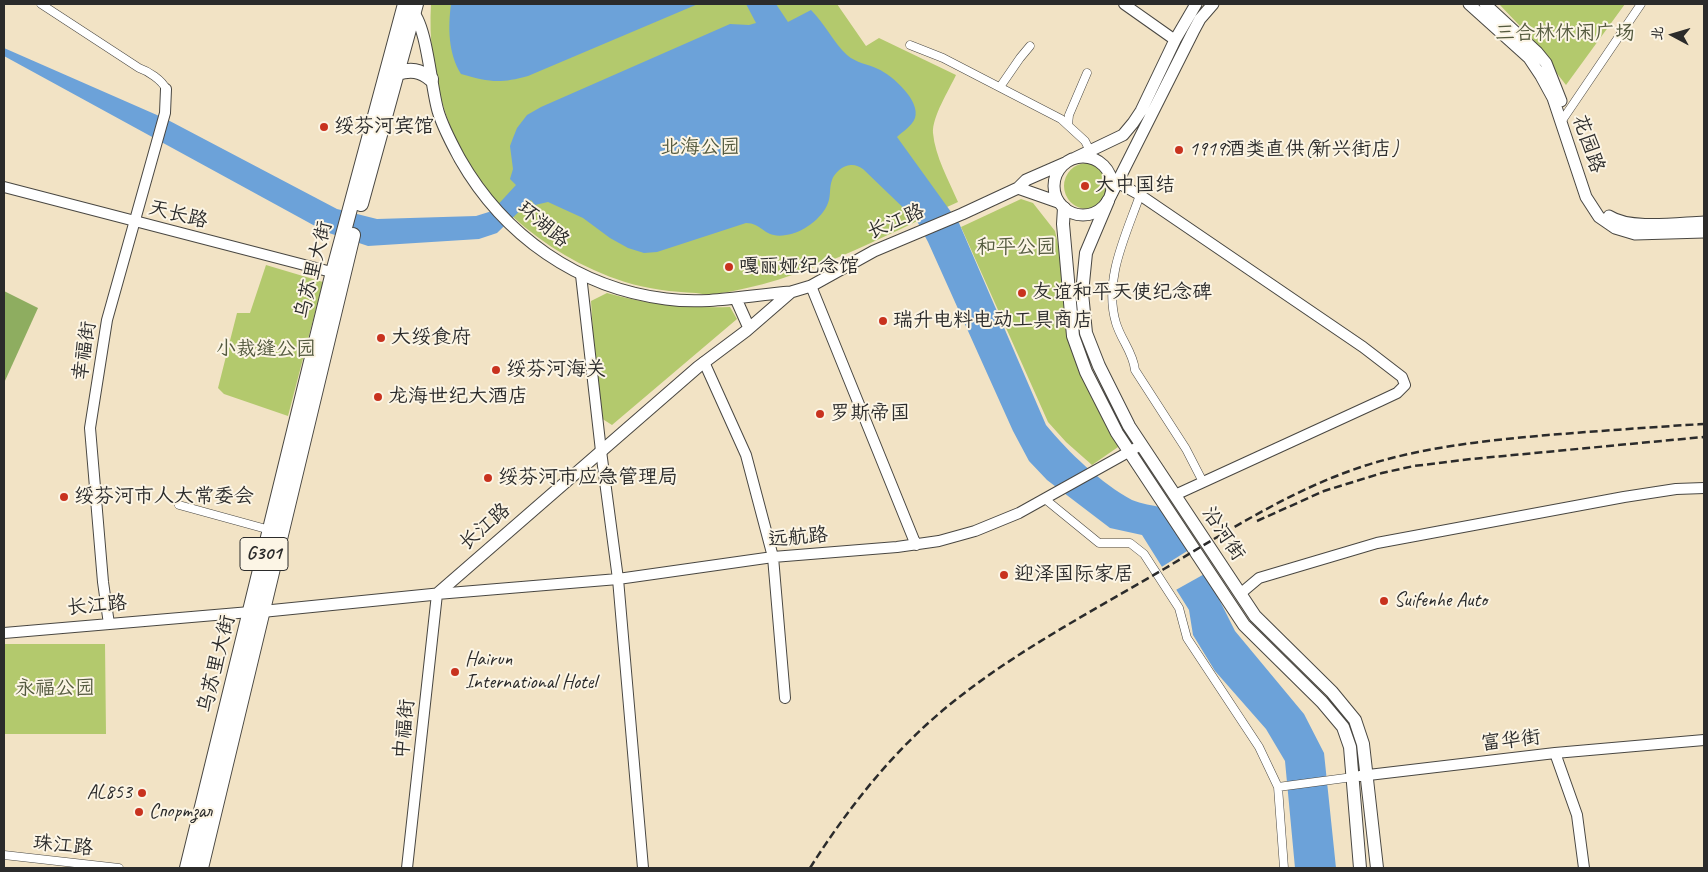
<!DOCTYPE html>
<meta charset="utf-8">
<style>
body{margin:0}
#map{position:relative;width:1708px;height:872px;overflow:hidden;background:#f2e3c5;font-family:Caveat,"LXGW WenKai TC",sans-serif}
canvas{display:block}
.frame{position:absolute;inset:0;border:5px solid #2b2b2b;pointer-events:none}
.north{position:absolute;left:1648px;top:10px;width:50px;height:50px;-webkit-text-stroke:4px #fcf5e5;paint-order:stroke;rotate:276deg;font-size:14px;font-weight:700;line-height:20px;text-align:center;color:#2b2b2b}
.north::after{content:'';display:block;margin:auto;width:18px;height:22px;background:#2b2b2b;clip-path:polygon(50% 0,100% 100%,50% 72%,0 100%)}
</style>
<div id="map">
<canvas width="1708" height="872"></canvas>
<div class="frame"></div>
<div class="north">北</div>
</div>
<script>
const context = document.querySelector('canvas').getContext('2d');
context.lineJoin = 'round';
function fill(path, color) {
  context.fillStyle = color;
  context.fill(path, 'evenodd');
}
function trace(path, color, width, dash) {
  context.strokeStyle = color;
  context.lineWidth = width;
  context.lineCap = dash ? 'butt' : 'round';
  context.setLineDash(dash || []);
  context.stroke(path);
}
function write(font, color, halo, rows, align = 'center') {
  context.font = font + ' Caveat,"LXGW WenKai TC",sans-serif';
  context.lineWidth = 4;
  context.setLineDash([]);
  context.textBaseline = 'middle';
  context.strokeStyle = halo;
  context.fillStyle = color;
  for (const [text, x, y, turn = 0] of rows) {
    context.save();
    context.translate(x, y);
    context.rotate((+turn || 0) * Math.PI / 180);
    context.textAlign = isNaN(turn) ? turn : align;
    if (halo) context.strokeText(text, 0, 0);
    context.fillText(text, 0, 0);
    context.restore();
  }
}
const green = new Path2D(`
 M 431,4 L 837,4 L 866,46 L 879,38 L 956,75 C 949,90 932,117 933,133 C 935,156 949,181 958,202 C 879,238 801,282 715,294 C 708,295 702,294 696,293 C 672,292 648,289 625,282 C 582,268 545,246 512,216 C 505,209 496,202 490,195 C 447,141 427,72 431,4 Z
 M 1499,4 L 1625,4 L 1566,85 L 1519,25 Z
 M1064 186a23 23 0 1 1 46 0a23 23 0 1 1-46 0Z
 M 1021,199 L 1033,203 L 1055,231 L 1060,253 L 1069,338 L 1121,445 L 1092,465 L 1066,442 L 1048,422 L 961,227 Z
 M 266,265 L 323,282 L 288,416 L 224,394 L 218,388 L 237,313 L 250,313 Z
 M 607,293 C 651,305 684,308 730,307 L 737,319 L 612,425 L 601,418 L 595,366 L 591,301 Z
 M 4,644 L 105,644 L 106,734 L 4,734 Z`);
const forest = new Path2D(`
 M 4,291 L 38,308 L 4,383 Z`);
const water = new Path2D(`
 M 451,4 L 698,4 L 528,76 C 499,84 489,82 461,74 C 448,53 448,27 451,4 Z
 M 746,4 L 776,4 L 788,22 L 811,10 C 825,24 834,43 847,55 C 856,63 868,64 878,69 C 892,75 921,101 915,118 C 912,126 902,132 897,137 L 959,223 L 1046,425 C 1068,452 1102,484 1132,500 C 1141,504 1153,505 1163,508 L 1207,575 L 1235,631 L 1304,714 L 1324,753 L 1336,868 L 1295,868 L 1285,761 L 1266,729 L 1215,671 L 1193,635 L 1189,610 L 1142,535 L 1110,528 L 1047,480 L 1029,461 L 1013,431 L 928,242 L 917,221 L 863,169 C 860,167 856,165 852,165 C 844,164 834,173 832,180 C 829,188 831,196 828,203 C 822,219 802,233 786,235 C 764,239 763,223 746,223 L 657,252 L 644,253 L 628,248 L 610,238 L 583,218 L 548,202 L 535,205 L 531,200 L 497,233 L 479,239 L 368,246 L 326,232 L 4,56 L 4,48 L 166,119 L 337,209 L 377,219 L 476,216 L 492,211 L 516,185 L 510,179 L 513,169 L 510,146 L 513,138 L 517,128 L 527,115 L 541,107 L 730,24 L 749,25 L 756,23 Z`);
const pier = new Path2D(`
 M 1192,548 L 1208,572 L 1174,591 L 1160,568 Z`);
const minor = new Path2D(`
 M 41,4 L 139,68 C 148,71 162,80 166,89
 M 910,45 L 943,58 L 1061,119 L 1085,141 L 1090,151
 M 1000,87 L 1020,58 L 1030,46
 M 1561,122 L 1641,4
 M 1068,125 L 1069,115 L 1087,73
 M 1140,195 C 1126,235 1103,280 1116,323 C 1121,340 1133,352 1135,370 L 1186,449 L 1203,482
 M 1045,499 L 1099,543 L 1130,543 L 1144,554 L 1179,608 L 1187,638 L 1259,747 L 1278,787 L 1284,868
 M 179,505 L 270,530
 M 1278,787 L 1353,777
 M 4,855 L 119,868`);
const tertiary = new Path2D(`
 M 1124,4 L 1175,40
 M 1118,181 L 1111,179 L 1140,195 L 1363,347 L 1402,377 L 1405,385 L 1397,393 L 1380,401 L 1175,495
 M 4,187 L 339,274
 M 581,275 L 601,451 L 618,579 L 643,868
 M 811,286 L 916,545
 M 704,362 L 746,455 L 773,557 L 785,698
 M 1240,594 L 1259,578 L 1377,543 L 1624,497 L 1676,489 L 1704,488
 M 109,624 L 103,582 L 90,428 L 107,320 L 165,113 L 166,89
 M 4,633 L 250,612
 M 1555,753 L 1704,740
 M 1360,776 L 1555,753 L 1577,815 L 1584,868
 M 407,868 L 437,594 L 618,579 L 773,557 L 897,547 L 939,541 L 975,531 L 1019,513 L 1141,445`);
const secondary = new Path2D(`
 M 1469,4 L 1529,58 L 1541,76 L 1553,98 L 1586,197 L 1599,217 L 1615,228 L 1635,234 L 1704,232
 M 1485,4 L 1537,52 L 1546,63 L 1561,101
 M 411,10 C 427,23 431,88 438,111 C 443,128 452,144 460,159 C 504,236 578,288 666,299 C 708,305 749,295 791,292
 M1054 186a29 29 0 1 1 58 0a29 29 0 1 1-58 0Z
 M 1075,158 L 1123,135 L 1133,123 L 1141,111 L 1175,40 L 1196,4
 M 1018,188 L 1058,202
 M 1108,201 L 1193,32 L 1200,19 L 1213,4
 M 1609,216 C 1630,230 1678,223 1704,222
 M 736,299 L 749,328
 M 257,612 L 437,594 L 698,367 L 746,331 L 791,292 L 811,286 L 874,251 L 962,214 L 1018,188 L 1026,180 L 1065,163`);
const primary = new Path2D(`
 M 1108,201 L 1086,253 L 1082,293 L 1086,333 L 1099,366 L 1129,426 L 1255,616 L 1332,692 L 1355,720 L 1363,744 L 1377,868
 M 1064,208 L 1063,224 L 1073,336 L 1086,372 L 1117,433 L 1244,625 L 1322,702 L 1343,727 L 1350,747 L 1360,868`);
const trunk = new Path2D(`
 M 397,73 C 411,69 420,70 431,79
 M 361,204 L 416,4
 M 187,868 L 333,272 L 405,4
 M 201,868 L 353,235`);
const rail = new Path2D(`
 M 1257,521 L 1324,491 L 1382,473 L 1414,466 L 1471,459 L 1704,437
 M 810,868 C 848,808 893,751 948,706 C 1014,652 1091,612 1164,569 C 1236,526 1307,480 1388,459 C 1441,445 1494,440 1548,435 C 1600,431 1652,427 1704,424`);
const markers = [
 [324,127,5,"#c8321e"],
 [1179,150,5,"#c8321e"],
 [1085,186,5,"#c8321e"],
 [729,267,5,"#c8321e"],
 [1022,293,5,"#c8321e"],
 [883,321,5,"#c8321e"],
 [381,338,5,"#c8321e"],
 [496,370,5,"#c8321e"],
 [378,397,5,"#c8321e"],
 [820,414,5,"#c8321e"],
 [488,478,5,"#c8321e"],
 [64,497,5,"#c8321e"],
 [1004,575,5,"#c8321e"],
 [1384,601,5,"#c8321e"],
 [455,672,5,"#c8321e"],
 [142,793,5,"#c8321e"],
 [139,812,5,"#c8321e"]
];
const shields = [
 [264,554,48]
];
const shieldNames = [
 ["G301",264,554]
];
const parkNames = [
 ["三合林休闲广场",1565,34],
 ["北海公园",700,148],
 ["和平公园",1016,248],
 ["小裁缝公园",266,350],
 ["永福公园",55,689]
];
const poiNames = [
 ["绥芬河宾馆",334,127],
 ["1919酒类直供(新兴街店)",1189,150],
 ["大中国结",1095,186],
 ["嘎丽娅纪念馆",739,267],
 ["友谊和平天使纪念碑",1032,293],
 ["瑞升电料电动工具商店",893,321],
 ["大绥食府",391,338],
 ["绥芬河海关",506,370],
 ["龙海世纪大酒店",388,397],
 ["罗斯帝国",830,414],
 ["绥芬河市应急管理局",498,478],
 ["绥芬河市人大常委会",74,497],
 ["迎泽国际家居",1014,575],
 ["Suifenhe Auto",1394,601],
 ["Hairun",465,660],
 ["International Hotel",465,683],
 ["AL853",132,793,"right"],
 ["Спортзал",149,812]
];
const streetNames = [
 ["花园路",1588,144,71],
 ["天长路",178,215,14],
 ["长江路",896,222,-23],
 ["环湖路",543,225,39],
 ["乌苏里大街",314,270,-76],
 ["幸福街",85,351,-81],
 ["长江路",485,527,-41],
 ["沿河街",1223,534,56],
 ["远航路",798,538,-5],
 ["长江路",97,606,-5],
 ["乌苏里大街",217,664,-76],
 ["中福街",405,729,-84],
 ["富华街",1511,741,-7],
 ["珠江路",63,846,6]
];
fill(green, '#b3c96d');
fill(forest, '#8ead60');
fill(water, '#6ca2d9');
fill(pier, '#f2e3c5');
trace(minor, '#494742', 9);
trace(tertiary, '#494742', 12);
trace(secondary, '#494742', 13);
trace(primary, '#494742', 14);
trace(trunk, '#494742', 16);
trace(minor, '#fff', 8);
trace(tertiary, '#fff', 10);
trace(secondary, '#fff', 11);
trace(primary, '#fff', 12);
trace(trunk, '#fff', 14);
trace(rail, '#2b2b2b', 2.5, [8, 4]);
for (const [x, y, r, color] of markers) {
  const dot = new Path2D();
  dot.arc(x, y, r, 0, 2 * Math.PI);
  context.fillStyle = color;
  context.fill(dot);
  trace(dot, '#fcf5e5', 2);
}
for (const [x, y, w] of shields) {
  const box = new Path2D();
  box.roundRect(x - w / 2, y - 16.5, w, 33, 4);
  context.fillStyle = '#fcf5e5';
  context.fill(box);
  trace(box, '#2b2b2b', 1);
}
write('bold 19px', '#2b2b2b', null, shieldNames);
write('20px', '#545a3f', '#fcf5e5', parkNames);
write('20px', '#2b2b2b', '#fcf5e5', poiNames, 'left');
write('20px', '#2b2b2b', '#fcf5e5', streetNames);
</script>
